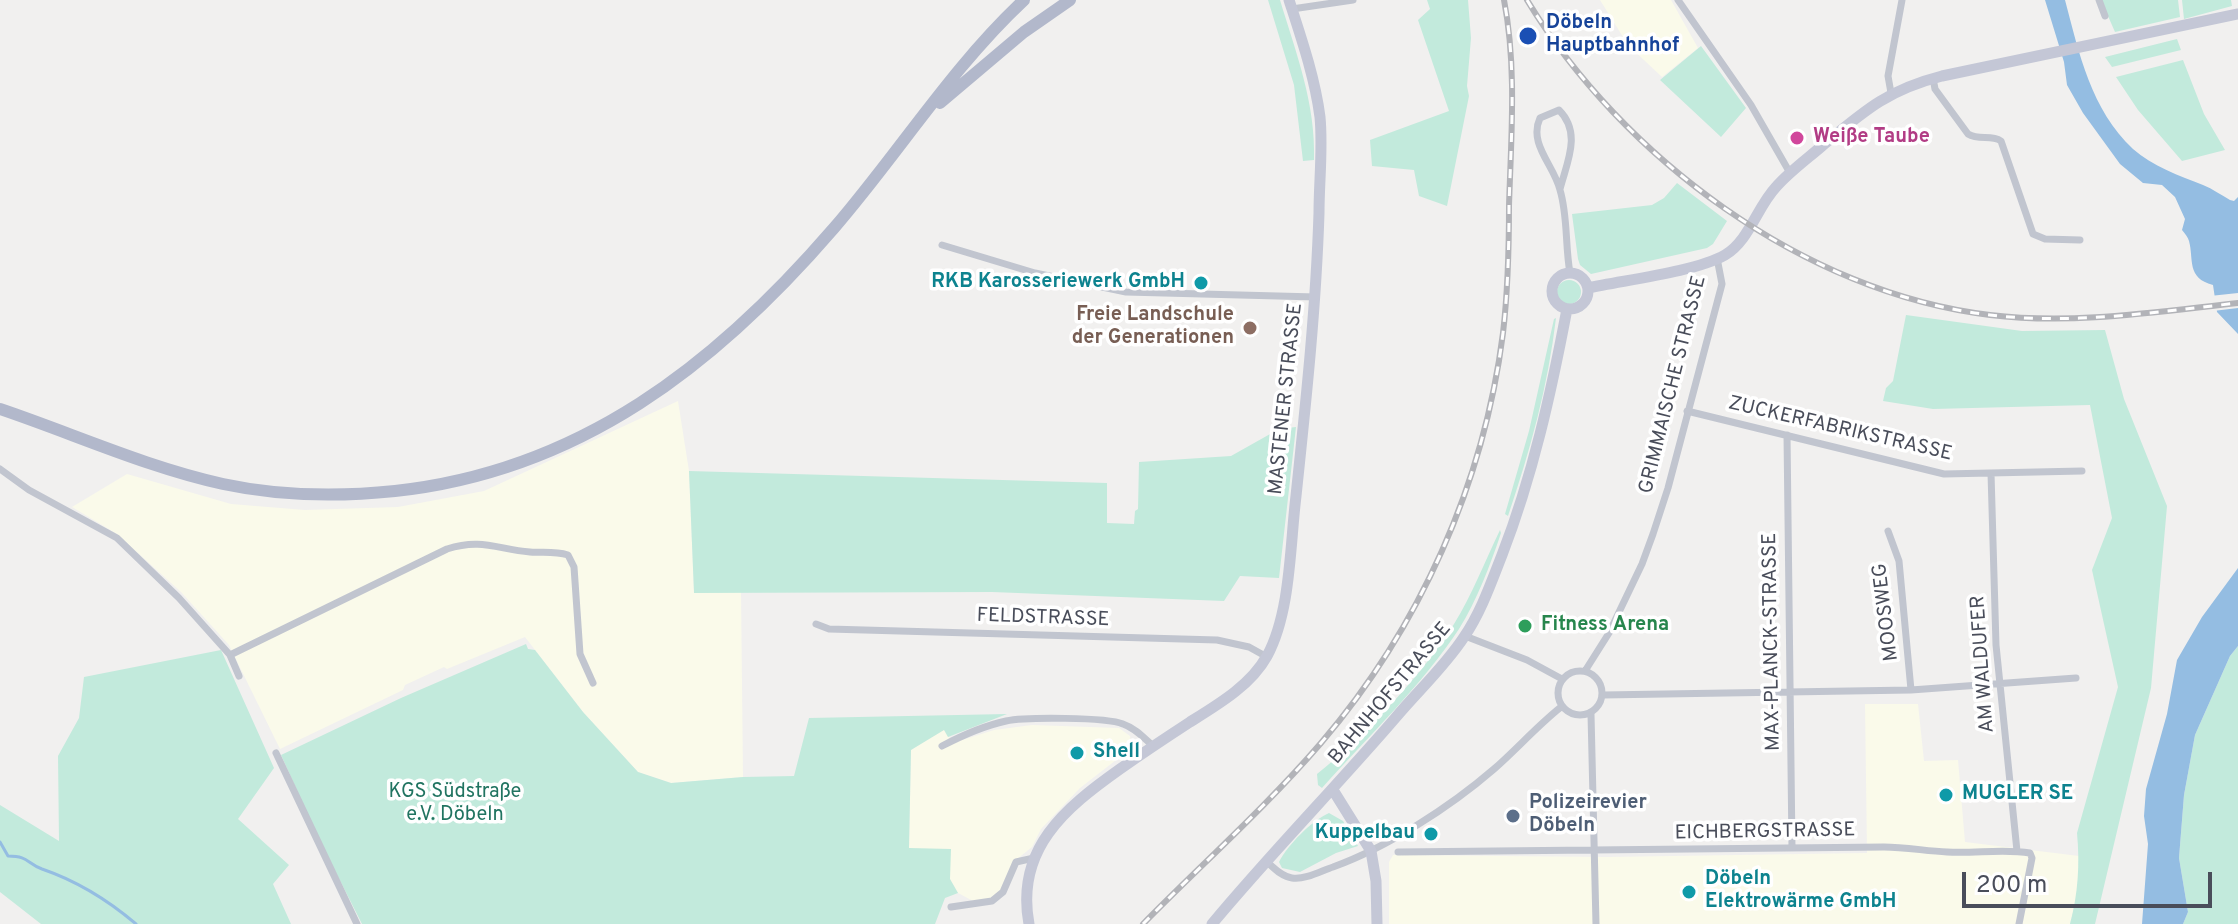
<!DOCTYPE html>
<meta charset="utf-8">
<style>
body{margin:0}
#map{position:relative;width:2238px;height:924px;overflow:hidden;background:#f1f0ef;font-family:Overpass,sans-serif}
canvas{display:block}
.scale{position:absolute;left:1962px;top:872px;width:250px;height:36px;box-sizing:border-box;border:4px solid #494d5a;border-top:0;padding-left:10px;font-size:24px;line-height:28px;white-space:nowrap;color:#494d5a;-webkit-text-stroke:6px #fff;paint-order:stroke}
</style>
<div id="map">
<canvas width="2238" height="924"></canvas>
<div class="scale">200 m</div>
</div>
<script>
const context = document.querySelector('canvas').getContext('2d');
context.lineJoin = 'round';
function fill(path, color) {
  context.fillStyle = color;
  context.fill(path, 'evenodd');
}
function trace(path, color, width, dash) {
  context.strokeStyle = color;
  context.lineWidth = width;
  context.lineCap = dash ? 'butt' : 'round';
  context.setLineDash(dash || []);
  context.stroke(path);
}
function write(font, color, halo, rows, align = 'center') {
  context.font = font + ' Overpass,sans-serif';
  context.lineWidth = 7;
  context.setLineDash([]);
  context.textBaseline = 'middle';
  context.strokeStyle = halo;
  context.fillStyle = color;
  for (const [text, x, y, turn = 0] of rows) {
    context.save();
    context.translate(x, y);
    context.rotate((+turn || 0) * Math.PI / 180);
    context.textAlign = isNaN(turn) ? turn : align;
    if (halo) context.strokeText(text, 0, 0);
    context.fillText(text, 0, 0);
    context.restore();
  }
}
const commercial = new Path2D(`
 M 1600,0 L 1671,0 L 1698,48 L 1662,77 L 1628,45 Z
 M 678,401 L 689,471 L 694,592 L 741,591 L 743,777 L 671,783 L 638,772 L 583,712 L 525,637 L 447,669 L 444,667 L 405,685 L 403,690 L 280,749 L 229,645 L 181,592 L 117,534 L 72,507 L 127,474 L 231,504 L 305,510 L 398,507 L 484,491 Z
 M 1865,704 L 1918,704 L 1924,761 L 1958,760 L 1965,842 L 2079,856 L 2077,897 L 2070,924 L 1389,924 L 1389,862 L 1393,855 L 1608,857 L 1867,853 Z
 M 1032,725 L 1119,728 L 1130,736 L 1131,743 L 1129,750 L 1080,788 L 1041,829 L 1032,847 L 1016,860 L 1000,891 L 990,899 L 973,901 L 958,893 L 950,879 L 909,848 L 911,750 L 944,729 L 953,743 L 994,730 Z`);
const green = new Path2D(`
 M 1268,0 L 1280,0 C 1296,53 1316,104 1314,160 L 1303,161 L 1294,85 Z
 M 1427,0 L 1468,0 L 1471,38 L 1467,86 L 1469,96 L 1447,206 L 1419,196 L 1414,170 L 1372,166 L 1370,140 L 1449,111 L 1418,20 L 1430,9 Z
 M 2101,0 L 2178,0 L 2180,17 L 2115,32 Z
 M 2182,0 L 2231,0 L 2232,6 L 2184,19 Z
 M 2177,39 L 2181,50 L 2112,67 L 2105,57 Z
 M 1701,46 L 1746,108 L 1721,137 L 1660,80 Z
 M 2183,60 L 2204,114 L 2225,150 L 2182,161 L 2138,110 L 2116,77 Z
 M 1677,183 L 1727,221 L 1713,244 L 1707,248 L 1591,274 L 1580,265 L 1578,259 L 1572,214 L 1652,205 L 1664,198 Z
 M1557 292a12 12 0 1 1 24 0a12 12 0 1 1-24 0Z
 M 1906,315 L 2022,331 L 2105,330 L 2124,399 L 2167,506 L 2151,688 L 2095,924 L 2070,924 C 2078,894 2080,865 2077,833 L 2118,687 L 2092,570 L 2112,518 L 2090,405 L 1933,409 L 1883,401 L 1886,388 L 1893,381 Z
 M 1556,318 C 1548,386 1530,451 1508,516 L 1505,514 L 1529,431 L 1554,319 Z
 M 1296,427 L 1279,578 L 1240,576 L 1224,601 L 992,592 L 694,593 L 689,471 L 1107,483 L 1107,523 L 1134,524 L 1135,511 L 1138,509 L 1139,462 L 1231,456 L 1279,429 Z
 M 1500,530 L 1501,533 C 1490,566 1477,600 1459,629 C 1423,684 1367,738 1322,788 L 1318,785 L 1317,774 C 1364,737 1422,675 1454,624 C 1472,595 1485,561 1500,530 Z
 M 526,644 L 528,649 L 535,650 L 583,712 L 638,772 L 671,783 L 743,777 L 794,776 L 809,718 L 1007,714 L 948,737 L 944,730 L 911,750 L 909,848 L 951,849 L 950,879 L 958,893 L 945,898 L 935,924 L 362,924 L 320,841 L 281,755 L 401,698 Z
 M 2238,646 L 2238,924 L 2183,924 L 2188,912 L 2179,858 L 2184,795 L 2195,735 L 2230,656 Z
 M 221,650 L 274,768 L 238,819 L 289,865 L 273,884 L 291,924 L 41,924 L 0,892 L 0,805 L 59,841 L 58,756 L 79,718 L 84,677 Z
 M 1329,813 L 1343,821 L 1358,846 L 1336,853 L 1300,872 L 1282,868 L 1279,862 C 1288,845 1311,821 1329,813 Z`);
const water = new Path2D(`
 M 2045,0 L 2065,0 C 2079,53 2091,110 2133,149 C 2152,166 2180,176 2203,185 C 2213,189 2221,195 2230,200 L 2234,201 L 2238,197 L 2238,334 L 2217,312 L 2213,285 C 2186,278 2194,259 2189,241 C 2188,237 2185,234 2182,230 L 2185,219 L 2175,197 L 2162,185 L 2143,183 L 2120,164 L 2083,113 L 2067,85 L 2064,62 Z
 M 2238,568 L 2238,646 L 2230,656 L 2195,735 L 2184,795 L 2179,858 L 2188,912 L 2183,924 L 2142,924 L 2148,844 L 2144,816 L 2146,789 L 2167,714 L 2177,660 L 2202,617 Z`);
const pier = new Path2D(`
 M 2238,293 L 2238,308 L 2213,311 L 2210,296 Z`);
const stream = new Path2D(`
 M 0,842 L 8,856 C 29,856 26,863 42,869 C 77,881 109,901 136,924`);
const minor = new Path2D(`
 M 1678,0 L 1751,105 L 1790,173
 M 2099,0 L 2105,16
 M 1292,9 L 1353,0
 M 1933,78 L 1935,89 L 1968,134 C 1979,141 1991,134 2001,141 L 2033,234 L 2045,239 L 2080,240
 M 1891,93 L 1888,76 L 1902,0
 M 1560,189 C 1567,162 1582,133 1559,110 L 1540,118 C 1528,144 1554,165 1560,190 C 1568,216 1565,246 1570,273
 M 942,245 L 1035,273 L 1126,292 L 1316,297
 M 1687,411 L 1944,474 L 2082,471
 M 1787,435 L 1792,848
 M 0,469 L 29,490 L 117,538 L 179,598 L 230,655 L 239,676
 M 1991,473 L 1996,645 L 2017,851
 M 1888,531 L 1899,561 L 1911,690
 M 816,624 L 829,629 L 1217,640 L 1249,647 L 1267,657
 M 1465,636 L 1527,660 L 1562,679
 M 230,655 L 447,549 C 481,538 497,549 530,552 C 544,553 555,551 568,555 L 574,567 L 580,654 L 593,683
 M1558 693a22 22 0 1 1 44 0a22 22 0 1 1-44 0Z
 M 1585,671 L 1609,633 L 1642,564 L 1653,534 L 1668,488 L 1722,284 L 1717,258
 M 1603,695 L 1911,690 L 2076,678
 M 1591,714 L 1596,924
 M 942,746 C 963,735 983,726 1006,721 C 1024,717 1107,717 1123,724 C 1135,728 1144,738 1153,746
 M 276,753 L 357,924
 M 1398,852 L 1884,847 C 1905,847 1926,851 1947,852 C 1975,854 2002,848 2030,853 L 2032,858 L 2019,924
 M 1267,862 C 1274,868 1282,877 1292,878 C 1305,880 1321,871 1333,867 C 1388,847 1450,807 1494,769 C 1517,749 1537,726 1561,707
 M 951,907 L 992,901 L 1003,892 L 1016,862 L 1034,858`);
const secondary = new Path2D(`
 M1552 291a18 18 0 1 1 36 0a18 18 0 1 1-36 0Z
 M 1588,288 C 1624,280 1695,272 1725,255 C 1749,241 1757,207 1776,187 C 1789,172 1807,159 1822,146 C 1864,111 1887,90 1942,76 L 2238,14
 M 1333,790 L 1371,851 L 1376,881 L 1377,924
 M 1029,924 C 1015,849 1065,808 1120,769 C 1143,753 1167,737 1190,722 C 1219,704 1251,685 1267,656 C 1291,612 1290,544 1296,496 C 1306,401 1316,308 1319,213 C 1319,182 1323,148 1320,117 C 1315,78 1301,37 1289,0
 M 1212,924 C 1271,853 1337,786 1397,716 C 1419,690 1445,666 1464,637 C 1481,612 1491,583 1502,555 C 1533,475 1551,393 1567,309`);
const primary = new Path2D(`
 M 940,103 L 1024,32 L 1070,0
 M 0,409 C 74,434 146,467 223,484 C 279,496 337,497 395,491 C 580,471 716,365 834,228 C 898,154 952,67 1024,0`);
const rail = new Path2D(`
 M 1527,0 C 1622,157 1804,293 1990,315 C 2073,325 2155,312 2238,303
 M 1143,924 C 1202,864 1266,807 1321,743 C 1420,627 1484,483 1503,333 C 1508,290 1509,248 1509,206 C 1511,138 1517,67 1504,0`);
const markers = [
 [1528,36,10,"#1a4fb4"],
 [1797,138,8,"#d1479c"],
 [1201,283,8,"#0f9aa8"],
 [1250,328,8,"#8d6e63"],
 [1525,626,8,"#2e9e5b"],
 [1077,753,8,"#0f9aa8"],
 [1946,795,8,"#0f9aa8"],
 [1513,816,8,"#5c6f8a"],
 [1431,834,8,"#0f9aa8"],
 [1689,892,8,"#0f9aa8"]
];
const transitNames = [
 ["Döbeln",1546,24],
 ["Hauptbahnhof",1546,47]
];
const hotelNames = [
 ["Weiße Taube",1813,138]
];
const cultureNames = [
 ["RKB Karosseriewerk GmbH",1185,283,"right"],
 ["Shell",1093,753],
 ["MUGLER SE",1962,795],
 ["Kuppelbau",1415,834,"right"],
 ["Döbeln",1705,880],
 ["Elektrowärme GmbH",1705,903]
];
const educationNames = [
 ["Freie Landschule",1234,316],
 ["der Generationen",1234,339]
];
const streetNames = [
 ["GRIMMAISCHE STRASSE",1674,385,-76],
 ["MASTENER STRASSE",1287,399,-84],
 ["ZUCKERFABRIKSTRASSE",1840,430,13],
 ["MOOSWEG",1887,612,-97],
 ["FELDSTRASSE",1043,619,2],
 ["MAX-PLANCK-STRASSE",1773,642,-91],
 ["AM WALDUFER",1984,664,-94],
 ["BAHNHOFSTRASSE",1391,694,-50],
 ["EICHBERGSTRASSE",1765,833,-1]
];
const leisureNames = [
 ["Fitness Arena",1541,626]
];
const parkNames = [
 ["KGS Südstraße",455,793],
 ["e.V. Döbeln",455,816]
];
const serviceNames = [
 ["Polizeirevier",1529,804],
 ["Döbeln",1529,827]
];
fill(commercial, '#fafaea');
fill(green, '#c2eadc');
fill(water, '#94bde2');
fill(pier, '#f1f0ef');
trace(stream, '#94bde2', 3);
trace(minor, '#c1c5cf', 7);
trace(secondary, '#c4c7d6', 11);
trace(primary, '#b2b8cb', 12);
trace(rail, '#b2b3b8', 6);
trace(rail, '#fff', 3, [9]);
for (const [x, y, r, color] of markers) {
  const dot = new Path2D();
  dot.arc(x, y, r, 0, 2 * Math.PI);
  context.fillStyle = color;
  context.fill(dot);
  trace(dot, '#fff', 3);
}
write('bold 20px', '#164399', '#fff', transitNames, 'left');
write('bold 20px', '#b23c85', '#fff', hotelNames, 'left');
write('bold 20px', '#0d838f', '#fff', cultureNames, 'left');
write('bold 20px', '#785e54', '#fff', educationNames, 'right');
write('20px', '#494d5a', '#fff', streetNames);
write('bold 20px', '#27864d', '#fff', leisureNames, 'left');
write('20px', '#217461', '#fff', parkNames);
write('bold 20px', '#4e5e75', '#fff', serviceNames, 'left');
</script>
